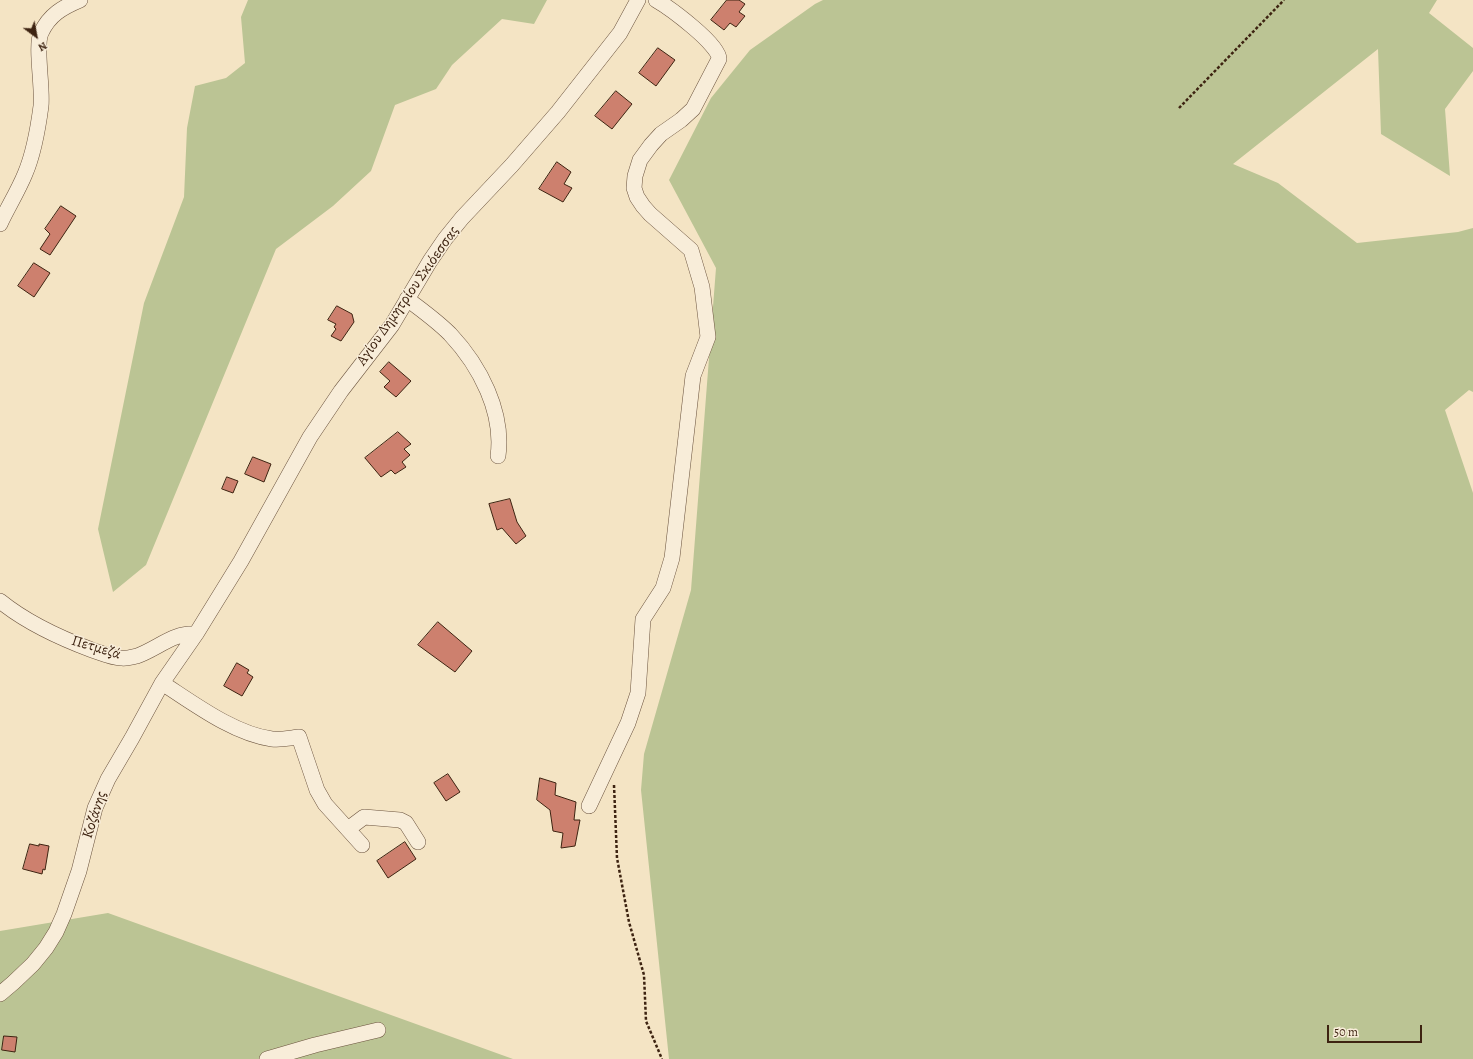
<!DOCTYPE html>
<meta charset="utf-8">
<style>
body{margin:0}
#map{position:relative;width:1473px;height:1059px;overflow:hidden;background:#f4e4c4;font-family:Alegreya,serif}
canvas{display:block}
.north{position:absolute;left:16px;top:16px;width:40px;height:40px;-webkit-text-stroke:3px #f8edd9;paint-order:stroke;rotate:148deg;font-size:11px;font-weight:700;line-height:16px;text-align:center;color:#3d2311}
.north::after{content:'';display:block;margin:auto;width:14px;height:18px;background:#3d2311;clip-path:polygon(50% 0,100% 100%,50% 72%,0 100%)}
.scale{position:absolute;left:1327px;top:1025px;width:95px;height:18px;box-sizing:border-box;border:2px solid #3d2311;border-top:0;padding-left:5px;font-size:12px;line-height:14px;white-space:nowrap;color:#3d2311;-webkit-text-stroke:3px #f8edd9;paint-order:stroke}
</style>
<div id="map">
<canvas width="1473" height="1059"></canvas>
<div class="north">N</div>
<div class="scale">50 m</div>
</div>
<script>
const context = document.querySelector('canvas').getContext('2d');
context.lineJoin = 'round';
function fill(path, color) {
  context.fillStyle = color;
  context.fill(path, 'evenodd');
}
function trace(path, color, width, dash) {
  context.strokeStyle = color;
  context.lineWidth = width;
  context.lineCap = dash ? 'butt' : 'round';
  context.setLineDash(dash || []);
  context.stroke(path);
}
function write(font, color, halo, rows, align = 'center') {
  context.font = font + ' Alegreya,serif';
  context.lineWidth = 3;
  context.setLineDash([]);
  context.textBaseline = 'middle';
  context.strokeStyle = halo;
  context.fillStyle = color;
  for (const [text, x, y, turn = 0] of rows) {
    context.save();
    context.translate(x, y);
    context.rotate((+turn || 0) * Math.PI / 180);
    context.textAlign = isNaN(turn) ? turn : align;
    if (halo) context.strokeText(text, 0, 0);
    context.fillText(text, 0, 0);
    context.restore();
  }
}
const green = new Path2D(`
 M 248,0 L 547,0 L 534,24 L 502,19 L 452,65 L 436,89 L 395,105 L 371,171 L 333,206 L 276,249 L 146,565 L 113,592 L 98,529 L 144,303 L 184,197 L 187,128 L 195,86 L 226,78 L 245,63 L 241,17 Z
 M 823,0 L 1437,0 L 1429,13 L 1473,48 L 1473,71 L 1445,109 L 1450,176 L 1381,134 L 1378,49 L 1233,164 L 1278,183 L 1357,243 L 1458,232 L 1473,228 L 1473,392 L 1469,390 L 1445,410 L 1473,493 L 1473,1059 L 669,1059 L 641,790 L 644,754 L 691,590 L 716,268 L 669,180 L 711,98 L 750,50 L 815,4 Z
 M 108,913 L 513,1059 L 0,1059 L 0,931 Z`);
const building = new Path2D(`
 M 727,0 L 739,0 L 745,4 L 739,12 L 745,16 L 736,27 L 730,23 L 724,30 L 711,20 Z
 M 658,48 L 675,60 L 656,86 L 639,73 Z
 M 616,91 L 632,104 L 612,129 L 595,116 Z
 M 557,162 L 571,172 L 564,184 L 572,188 L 563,202 L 539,189 Z
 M 61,206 L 76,216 L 50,255 L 40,249 L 50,234 L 45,229 Z
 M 34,263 L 50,273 L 34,297 L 18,286 Z
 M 337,306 L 352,314 L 354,322 L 341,341 L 331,336 L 336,329 L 334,327 L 336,324 L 328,320 Z
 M 389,362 L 411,381 L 396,397 L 384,387 L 390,381 L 380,372 Z
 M 398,432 L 411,444 L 404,449 L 410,455 L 402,462 L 406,467 L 395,474 L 391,470 L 381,477 L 365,458 Z
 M 253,457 L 271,464 L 264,482 L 245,474 Z
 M 227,477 L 238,481 L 233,493 L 222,489 Z
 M 510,499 L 517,522 L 526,536 L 516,544 L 502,528 L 497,530 L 489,504 Z
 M 438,622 L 472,651 L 455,672 L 418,645 Z
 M 237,663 L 249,670 L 247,673 L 253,677 L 242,696 L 224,686 Z
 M 448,774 L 460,792 L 446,801 L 434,783 Z
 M 540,778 L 556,783 L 555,795 L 576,802 L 574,820 L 580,820 L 575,846 L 561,848 L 563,833 L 553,831 L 550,810 L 537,800 Z
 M 405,842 L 416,859 L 388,878 L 377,861 Z
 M 30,844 L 39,846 L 39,844 L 49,846 L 45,870 L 43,869 L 42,874 L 23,869 Z
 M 4,1036 L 17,1037 L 15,1052 L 2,1050 Z`);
const path = new Path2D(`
 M 1179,108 L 1284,0
 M 614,785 L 617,858 L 629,922 L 644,975 L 646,1021 L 662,1059`);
const minor = new Path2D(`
 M 0,224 C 8,207 18,191 25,174 C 34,153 38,129 41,106 C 43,87 35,46 41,33 C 49,15 63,7 80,0
 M 407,299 C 422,310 437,321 450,334 C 480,366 504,412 498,456
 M 0,601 C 27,623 60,638 92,650 C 101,653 112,658 121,658 C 126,659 132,657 137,656 C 157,649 174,632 196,634
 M 162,683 C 193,703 234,734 272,739 C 281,740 290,738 299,737 L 317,790 L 325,804 L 362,845
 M 589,806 L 628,723 L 638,693 L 643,619 L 663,588 L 672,558 L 693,376 L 708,337 L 702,287 L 691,250 L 650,214 L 643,206 L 637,197 L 634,188 L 635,176 L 640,160 L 651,145 L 661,134 L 681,120 L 693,109 L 719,59 C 720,45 670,8 656,0
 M 348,829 L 364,817 L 400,820 L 406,823 L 418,842
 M 0,994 L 13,983 L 33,964 L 46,948 L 56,932 L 64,914 L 79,871 L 95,808 L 108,779 L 132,738 L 162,683 L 196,634 L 241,561 L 310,437 L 341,391 L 392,325 L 430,261 L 445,239 L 462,218 L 512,165 L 558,112 L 620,33 L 638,0
 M 267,1059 L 315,1045 L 378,1030`);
const streetNames = [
 ["Αγίου Δημητρίου Σκιόεσσας",408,296,-55],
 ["Πετμεζά",96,648,17],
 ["Κοζάνης",95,815,-72]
];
fill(green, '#bbc494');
fill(building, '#cd806e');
trace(building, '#3d2311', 1);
trace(minor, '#6b533e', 16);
trace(path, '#3d2311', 2.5, [3, 2]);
trace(minor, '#f8edd9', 15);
write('15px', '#3d2311', '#f8edd9', streetNames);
</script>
